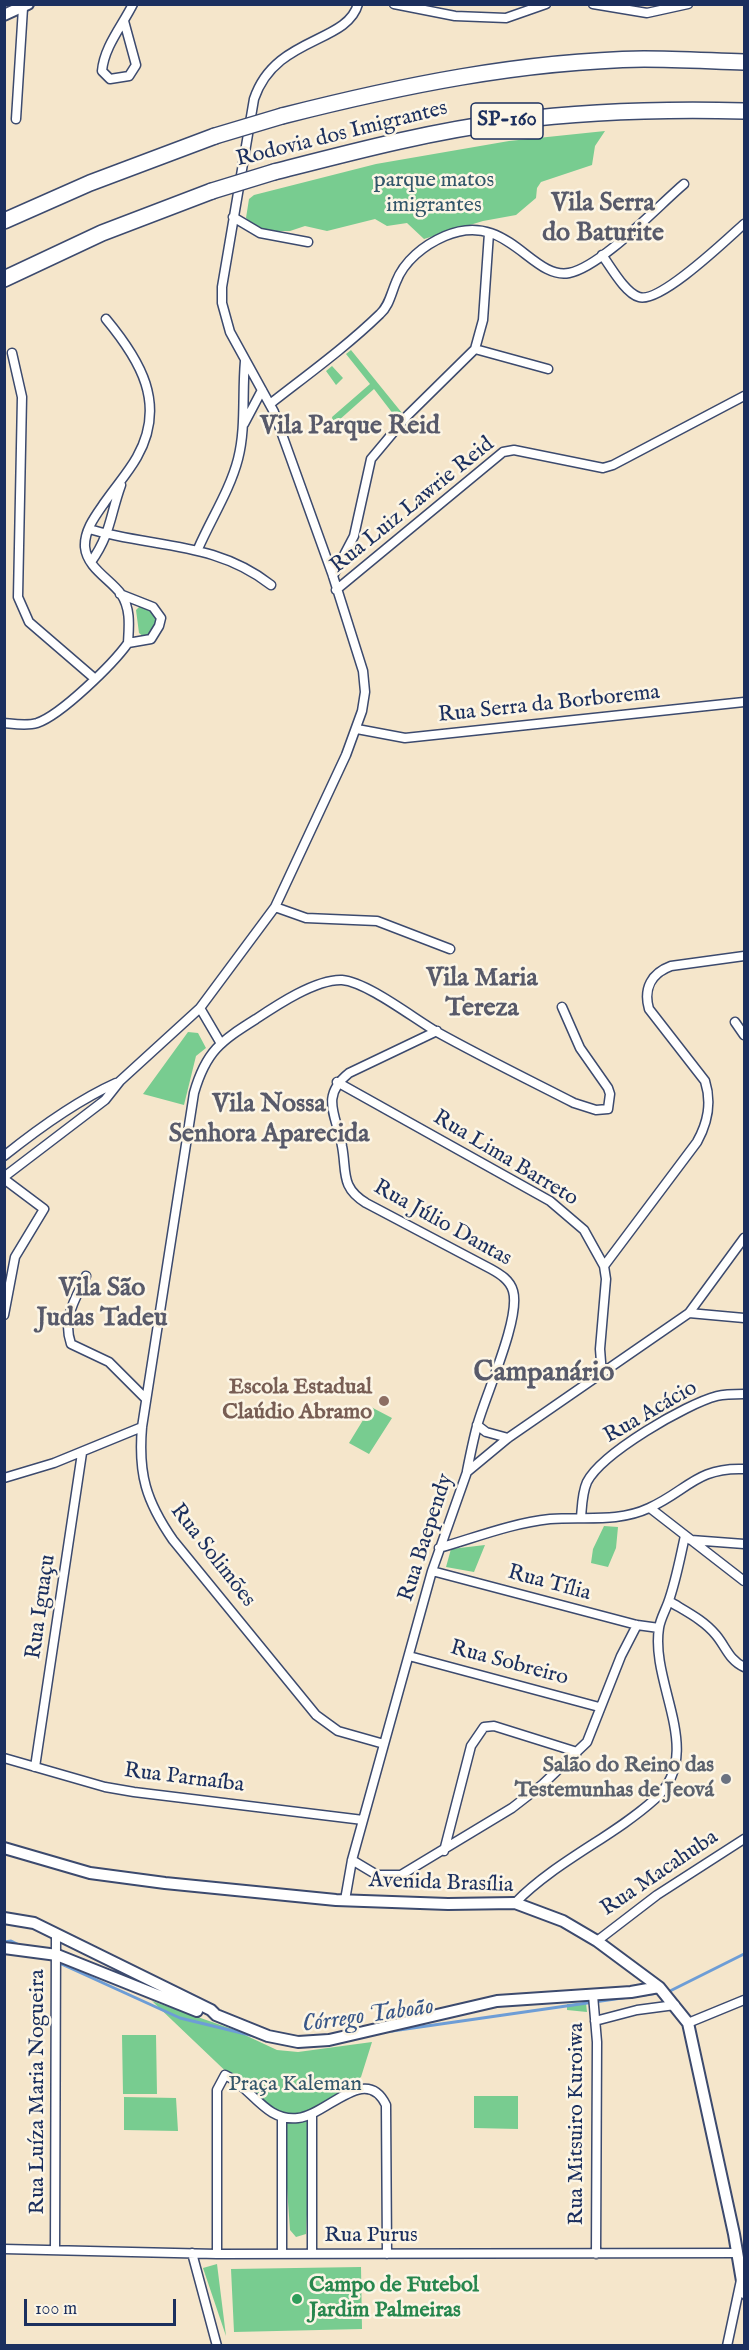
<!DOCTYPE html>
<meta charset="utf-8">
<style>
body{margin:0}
#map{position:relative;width:749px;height:2350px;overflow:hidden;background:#f5e6cb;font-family:"IM FELL English",serif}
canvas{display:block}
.frame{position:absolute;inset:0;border:6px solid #1b2f5e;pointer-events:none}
.scale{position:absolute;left:24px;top:2299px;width:152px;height:27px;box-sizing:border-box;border:3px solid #1b2f5e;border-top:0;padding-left:8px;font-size:18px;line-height:21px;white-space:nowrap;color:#1b2f5e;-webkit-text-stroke:4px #fcf5e5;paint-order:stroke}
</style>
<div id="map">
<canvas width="749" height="2350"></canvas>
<div class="frame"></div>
<div class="scale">100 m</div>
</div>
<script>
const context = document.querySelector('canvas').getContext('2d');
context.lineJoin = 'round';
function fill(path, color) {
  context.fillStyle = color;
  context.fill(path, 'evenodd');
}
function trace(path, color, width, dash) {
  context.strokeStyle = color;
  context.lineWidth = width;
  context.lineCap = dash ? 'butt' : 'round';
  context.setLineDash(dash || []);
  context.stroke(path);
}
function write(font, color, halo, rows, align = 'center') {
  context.font = font + ' "IM FELL English",serif';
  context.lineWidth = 5;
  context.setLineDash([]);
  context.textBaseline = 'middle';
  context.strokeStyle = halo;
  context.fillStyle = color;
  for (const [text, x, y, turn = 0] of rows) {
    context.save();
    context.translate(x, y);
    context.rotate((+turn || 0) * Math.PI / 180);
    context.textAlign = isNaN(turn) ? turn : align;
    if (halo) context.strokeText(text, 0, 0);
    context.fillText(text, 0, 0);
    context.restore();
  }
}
const green = new Path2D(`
 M 605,131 L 595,146 L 592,165 L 541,182 L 537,188 L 536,198 L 516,215 L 483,221 L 424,239 L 407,223 L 387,226 L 375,219 L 327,231 L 305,226 L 290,231 L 276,231 L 257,229 L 246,218 L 249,199 L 254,195 L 376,164 L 509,141 Z
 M 351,350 L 402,413 L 397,419 L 374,389 L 338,421 L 335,434 L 332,417 L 370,384 L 346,354 Z
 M 332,366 L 343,378 L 336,385 L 326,371 Z
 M 141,605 L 156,613 C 158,625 156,632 145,638 L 139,633 L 136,610 Z
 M 188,1032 L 198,1033 L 206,1048 L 196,1056 L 184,1105 L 143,1094 Z
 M 371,1407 L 392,1418 L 369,1454 L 349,1443 Z
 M 604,1526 L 618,1527 L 616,1548 L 608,1567 L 591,1563 L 593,1549 Z
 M 485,1545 L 474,1572 L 446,1567 L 451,1549 Z
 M 152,2001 L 232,2029 L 277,2050 L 298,2052 L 372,2042 L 361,2077 L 312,2115 L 306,2234 L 296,2237 L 290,2230 L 282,2118 L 258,2102 Z
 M 586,2003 L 587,2012 L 567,2010 L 567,2004 Z
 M 122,2035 L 156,2035 L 157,2094 L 123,2094 Z
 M 474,2096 L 518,2096 L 518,2129 L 474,2128 Z
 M 124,2097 L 176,2098 L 178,2131 L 124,2130 Z
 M 217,2264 L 226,2336 L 203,2268 Z
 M 361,2267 L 362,2329 L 234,2332 L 231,2269 Z`);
const stream = new Path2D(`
 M 4,1942 L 11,1941 L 21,1946
 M 57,1962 L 180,2018 L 258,2037
 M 668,1992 L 744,1954
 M 644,1995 L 658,1993
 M 392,2031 L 629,1997`);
const minor = new Path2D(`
 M 394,4 L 455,16 L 506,18 L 546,4
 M 593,4 L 647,13 L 688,4
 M 124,21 L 136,65 L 129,76 L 110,79 L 102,71 C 104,47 122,26 133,4
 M 16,119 L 23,8
 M 233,217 L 260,233 L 308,242
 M 602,255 C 611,267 625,293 639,297 C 660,304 727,239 744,224
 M 475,349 L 548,369
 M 12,353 L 22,397 L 18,597 L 29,622 L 94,678
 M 270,404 C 307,375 346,347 380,314 C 389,306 391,294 396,282 C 404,261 424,245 445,236 C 507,209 531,280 569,273 C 601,267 658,206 684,184
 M 244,424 L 262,390
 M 89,529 C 153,548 215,541 271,585
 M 198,549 C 211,519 230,490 238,459 C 246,428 242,394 245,361
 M 91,562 C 111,534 110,515 121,485
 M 333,576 L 354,536 L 371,459 L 407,416 L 475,349 L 483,320 L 489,233
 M 336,590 L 503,452 L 514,450 L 603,468 L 613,465 L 744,396
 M 120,594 L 153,607 L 161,618 L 159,626 L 151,639 L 128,643
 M 4,723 C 15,724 27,726 37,723 C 61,715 113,664 128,643 C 129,626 131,609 121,594 C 110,579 87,568 85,547 C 84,530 96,515 105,502 C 116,486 128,473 137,457 C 167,404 140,360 106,319
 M 357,729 L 405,738 L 744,702
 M 275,907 L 306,918 L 377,921 L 450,949
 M 200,1008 L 220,1042
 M 735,1022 L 744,1035
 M 437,1031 L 349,1073 C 319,1097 337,1116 342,1146 C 347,1172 340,1187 366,1203 L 491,1269 C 500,1274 510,1280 513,1291 C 521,1318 485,1396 477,1426 C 473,1441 470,1456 467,1471
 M 337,1082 L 550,1201 L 584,1230 L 604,1266 L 606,1279 L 600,1349 L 602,1375
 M 4,1156 C 39,1128 76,1101 116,1083
 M 4,1177 L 105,1100 L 120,1081 L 200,1008 L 275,907 L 346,755 L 362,711 L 365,692 L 363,671 L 333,576 L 274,412 L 230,332 L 222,303 L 222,287 L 254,99 C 275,36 347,44 358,4
 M 4,1179 L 44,1209 L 15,1257 L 4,1315
 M 604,1266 L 697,1142 C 708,1122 712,1103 705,1081 L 649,1009 C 643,988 652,973 671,966 L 744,956
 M 86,1276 C 75,1300 62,1318 71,1344 L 109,1362 L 146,1399
 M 689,1313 L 744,1318
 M 477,1425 L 486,1432 L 508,1438
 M 4,1478 L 54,1463 L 142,1427
 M 650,1508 L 744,1581
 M 581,1518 C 582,1506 582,1493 587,1482 C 602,1453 686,1404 717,1396 C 725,1394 736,1394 744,1394
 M 691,1540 L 744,1544
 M 439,1548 C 474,1538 512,1523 550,1519 C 583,1516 617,1523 649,1508 C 687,1491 697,1467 744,1469
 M 432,1571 L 637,1625 L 659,1628
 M 669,1601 C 685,1611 704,1620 716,1635 C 726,1647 729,1660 744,1667
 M 409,1656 L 599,1707
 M 384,1744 L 338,1731 L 316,1715 L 173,1540 C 146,1501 138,1474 142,1427 L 194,1093 C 206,1051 221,1041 256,1019 C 277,1005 316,979 342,980 C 367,982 413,1018 437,1032 C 482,1057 529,1080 574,1103 L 596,1110 L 608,1109 L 610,1094 L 608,1088 L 580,1048 L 562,1007
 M 4,1758 L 105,1787 L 134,1792 L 363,1820
 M 35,1767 L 82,1453
 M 444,1851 L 471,1746 L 484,1727 L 494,1726 L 577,1752
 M 352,1860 L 377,1875 L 401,1875 L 512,1808 L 543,1784 L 587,1742 L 621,1656 L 637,1625
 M 345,1900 L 352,1860 L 432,1571 L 467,1472 L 508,1438 L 689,1313 L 744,1238
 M 515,1903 C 556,1861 613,1837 655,1799 C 706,1753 650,1685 659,1628 C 660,1620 665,1611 668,1603 C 676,1581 680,1558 685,1536
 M 597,1941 L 657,1895 L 744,1839
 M 593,1995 L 597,2042 L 596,2254
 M 595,2021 L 637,2010 L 675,2005
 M 688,2023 L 744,2000
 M 312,2115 L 312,2254
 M 4,2249 L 217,2254 L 738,2253
 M 55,2249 L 56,1935
 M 192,2253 L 217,2346
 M 217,2254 L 217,2090 L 225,2075 C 252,2087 265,2122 298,2118 C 327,2115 366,2063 386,2105 L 387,2254
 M 282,2254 L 282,2118
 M 727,2346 L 741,2280`);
const tertiary = new Path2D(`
 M 4,15 L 28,4
 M 4,1848 L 90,1873 L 165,1883 L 336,1900 L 448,1904 L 515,1903 L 563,1921 L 597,1941 L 659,1987 L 688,2023 L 734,2234 L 744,2293
 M 4,1918 L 34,1923 L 211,2010 L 216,2015 L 268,2036 L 298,2042 L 329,2040 L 497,2001 L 631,1992 L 659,1987
 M 4,1948 L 57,1955 L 197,2011`);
const motorway = new Path2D(`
 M 282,116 C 400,86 521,61 644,59 C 677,59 711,61 744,62
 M 274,172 C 352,152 431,131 511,121 C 588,111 667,109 744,111
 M 4,221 L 90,183 L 215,136
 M 4,279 L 102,233 L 212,191`);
const motorwayBridge = new Path2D(`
 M 215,136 L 282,116
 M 212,191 L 274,172`);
const markers = [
 [384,1401,6,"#8d6e63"],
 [726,1779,6,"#6b7280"],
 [297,2299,6,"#2e9e5b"]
];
const shields = [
 [507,121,72]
];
const shieldNames = [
 ["SP-160",507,121]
];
const streetNames = [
 ["Rodovia dos Imigrantes",342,135,-14],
 ["Rua Luiz Lawrie Reid",413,506,-39],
 ["Rua Serra da Borborema",549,705,-6],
 ["Rua Lima Barreto",505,1159,31],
 ["Rua Júlio Dantas",442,1224,29],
 ["Rua Acácio",651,1413,-30],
 ["Rua Baependy",427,1538,-72],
 ["Rua Solimões",212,1556,52],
 ["Rua Tília",549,1584,15],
 ["Rua Iguaçu",42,1607,-82],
 ["Rua Sobreiro",509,1664,15],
 ["Rua Parnaíba",184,1779,7],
 ["Rua Macahuba",660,1874,-34],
 ["Avenida Brasília",441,1884,2],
 ["Rua Luíza Maria Nogueira",38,2092,-90],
 ["Rua Mitsuiro Kuroiwa",577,2124,-90],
 ["Rua Purus",371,2236]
];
const parkNames = [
 ["parque matos",434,181],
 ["imigrantes",434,206],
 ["Praça Kaleman",295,2085]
];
const educationNames = [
 ["Escola Estadual",372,1388],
 ["Claúdio Abramo",372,1413]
];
const worshipNames = [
 ["Salão do Reino das",714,1766],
 ["Testemunhas de Jeová",714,1791]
];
const leisureNames = [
 ["Campo de Futebol",309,2286],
 ["Jardim Palmeiras",309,2311]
];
const waterNames = [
 ["Córrego Taboão",368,2017,-8]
];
const quarterNames = [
 ["Vila Serra",603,205],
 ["do Baturite",603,235],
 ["Vila Parque Reid",350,428],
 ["Vila Maria",482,980],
 ["Tereza",482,1010],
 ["Vila Nossa",269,1106],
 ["Senhora Aparecida",269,1136],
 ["Vila São",102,1290],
 ["Judas Tadeu",102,1320]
];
const districtNames = [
 ["Campanário",544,1374]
];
fill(green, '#78cc90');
trace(stream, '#6d9dd6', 3);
trace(minor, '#3c4a6e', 11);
trace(tertiary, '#3c4a6e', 14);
trace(motorway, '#3c4a6e', 18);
trace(minor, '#fff', 8);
trace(tertiary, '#fff', 10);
trace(motorway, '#fff', 15);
trace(motorwayBridge, '#3c4a6e', 18, []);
trace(motorwayBridge, '#fff', 15);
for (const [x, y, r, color] of markers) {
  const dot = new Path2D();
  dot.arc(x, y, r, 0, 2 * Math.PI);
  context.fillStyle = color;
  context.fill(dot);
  trace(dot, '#fcf5e5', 2);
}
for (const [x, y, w] of shields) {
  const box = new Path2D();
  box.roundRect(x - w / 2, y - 18, w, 36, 4.5);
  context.fillStyle = '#fcf5e5';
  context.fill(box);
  trace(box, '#1b2f5e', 1.5);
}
write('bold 21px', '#1b2f5e', null, shieldNames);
write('22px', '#1b2f5e', '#fcf5e5', streetNames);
write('22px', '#32566a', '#fcf5e5', parkNames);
write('bold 22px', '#785e54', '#fcf5e5', educationNames, 'right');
write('bold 22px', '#5b616d', '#fcf5e5', worshipNames, 'right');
write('bold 22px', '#27864d', '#fcf5e5', leisureNames, 'left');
write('italic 24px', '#385688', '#fcf5e5', waterNames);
write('bold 26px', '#585a6a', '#fcf5e5', quarterNames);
write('bold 28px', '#585a6a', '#fcf5e5', districtNames);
</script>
